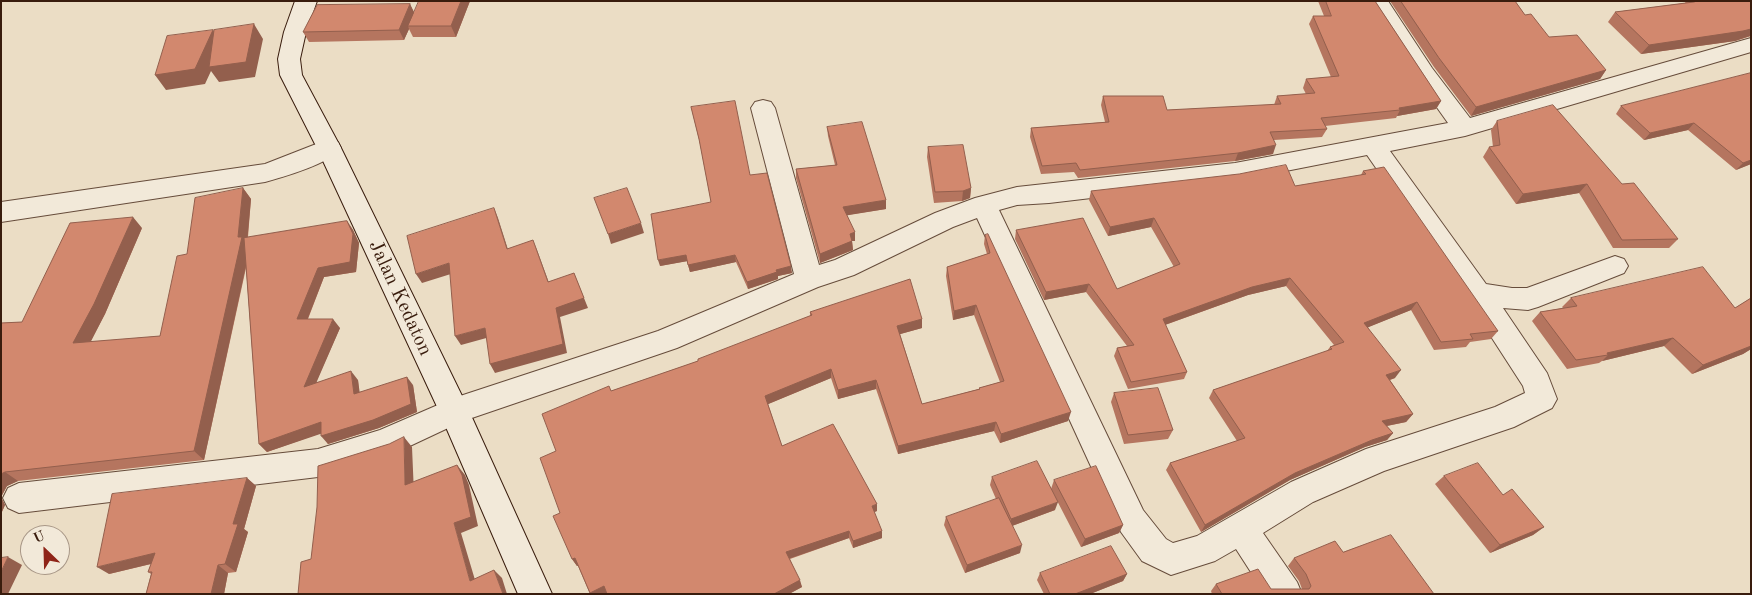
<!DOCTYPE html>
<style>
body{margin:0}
#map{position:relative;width:1752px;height:595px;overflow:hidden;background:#ebddc5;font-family:"Old Standard TT",serif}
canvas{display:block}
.frame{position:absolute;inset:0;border:2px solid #391c0d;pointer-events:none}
.north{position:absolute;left:20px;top:525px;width:50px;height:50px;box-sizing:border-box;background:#f2e9d9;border:1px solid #a89787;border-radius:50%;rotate:336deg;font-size:14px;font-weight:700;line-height:20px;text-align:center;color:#391c0d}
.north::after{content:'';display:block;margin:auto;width:18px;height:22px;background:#8f2418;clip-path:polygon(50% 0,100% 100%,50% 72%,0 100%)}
</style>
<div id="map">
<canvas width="1752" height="595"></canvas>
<div class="frame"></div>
<div class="north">U</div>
</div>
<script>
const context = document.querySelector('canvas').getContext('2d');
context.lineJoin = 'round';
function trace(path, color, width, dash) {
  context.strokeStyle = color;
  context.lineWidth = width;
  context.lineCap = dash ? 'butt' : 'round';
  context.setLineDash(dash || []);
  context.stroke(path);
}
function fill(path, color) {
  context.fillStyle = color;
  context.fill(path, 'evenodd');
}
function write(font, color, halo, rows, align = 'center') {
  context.font = font + ' "Old Standard TT",serif';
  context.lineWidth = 4;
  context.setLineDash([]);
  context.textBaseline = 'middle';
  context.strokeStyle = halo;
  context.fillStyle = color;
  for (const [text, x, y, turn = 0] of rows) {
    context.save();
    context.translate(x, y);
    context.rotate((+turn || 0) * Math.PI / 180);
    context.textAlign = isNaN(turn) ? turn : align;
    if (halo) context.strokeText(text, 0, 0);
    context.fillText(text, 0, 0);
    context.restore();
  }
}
const street = new Path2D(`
 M 1367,1 L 1388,1 L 1432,68 L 1470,118 L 1751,38 L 1751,52 L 1465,136 L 1390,151 L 1486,284 L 1512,288 L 1527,288 L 1615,256 L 1624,259 L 1628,266 L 1624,273 L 1538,307 L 1528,310 L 1503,308 L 1547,373 L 1557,399 L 1552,408 L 1514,427 L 1384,471 L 1313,502 L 1263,533 L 1297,582 L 1302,594 L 1265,594 L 1236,549 L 1215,561 L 1171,575 L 1142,561 L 1121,532 L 977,218 L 953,227 L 854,275 L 818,287 L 677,348 L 463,421 L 397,452 L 318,477 L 19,513 L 8,508 L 3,498 L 8,488 L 19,483 L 318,449 L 380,430 L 454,398 L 658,331 L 794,274 L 751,108 L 755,102 L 763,100 L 771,102 L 775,108 L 819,265 L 835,260 L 935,213 L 975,198 L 1017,187 L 1235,163 L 1448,123 L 1416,78 ZM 1367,155 L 1468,301 L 1523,386 L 1525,393 L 1495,407 L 1366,449 L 1291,482 L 1197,536 L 1173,543 L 1166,539 L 1143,510 L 999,210 L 1017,205 L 1049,203 L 1235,181 Z
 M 329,139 L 338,142 L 341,148 C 332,163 283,177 265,182 L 1,222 L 1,202 L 265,164 Z`);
const secondary = new Path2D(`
 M 295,1 L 317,1 L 306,32 L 300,59 L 302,75 L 341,148 L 465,402 L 552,594 L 518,594 L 439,411 L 317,148 L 280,75 L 278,59 L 284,32 Z`);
const wall = new Path2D(`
 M 470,1 L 456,37 L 413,37 L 409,29 L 404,40 L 309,42 L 303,32 L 410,4 L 414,13 Z
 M 1318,1 L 1375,1 L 1441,101 L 1436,109 L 1397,116 L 1396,118 L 1325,126 L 1327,129 L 1322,137 L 1274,140 L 1273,154 L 1235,161 L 1078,178 L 1074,172 L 1041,174 L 1030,137 L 1031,128 L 1105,122 L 1101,105 L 1103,96 L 1167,110 L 1274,105 L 1277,96 L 1306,94 L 1303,88 L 1306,79 L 1331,77 L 1309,24 L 1313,16 L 1324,16 Z
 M 1390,1 L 1515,1 L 1525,15 L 1549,37 L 1606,70 L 1600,79 L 1471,116 L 1434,67 Z
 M 1686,1 L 1751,1 L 1751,36 L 1735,41 L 1641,54 L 1608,22 L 1615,12 L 1685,3 Z
 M 1751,73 L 1751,164 L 1736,170 L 1688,130 L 1644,140 L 1616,114 L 1621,106 Z
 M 691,107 L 750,175 L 792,273 L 778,276 L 778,279 L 748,289 L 736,262 L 690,272 L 687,261 L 660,266 L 711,202 L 700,144 Z
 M 1497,121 L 1622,184 L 1678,239 L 1669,248 L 1613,248 L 1579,193 L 1516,204 L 1483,157 L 1489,147 L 1493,147 L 1491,130 Z
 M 827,127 L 886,209 L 847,215 L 855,241 L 852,241 L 853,250 L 820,263 L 796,178 L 796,169 L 835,165 L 828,136 Z
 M 928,147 L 971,188 L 970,198 L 962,201 L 934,203 L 927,157 Z
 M 1363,171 L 1498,331 L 1491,339 L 1470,342 L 1466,347 L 1434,350 L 1411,310 L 1368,327 L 1395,378 L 1390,380 L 1413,414 L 1406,422 L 1387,426 L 1393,433 L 1387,440 L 1365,447 L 1290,480 L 1201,532 L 1166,470 L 1170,463 L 1237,441 L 1209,398 L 1213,390 L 1327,351 L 1330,347 L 1334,345 L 1286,286 L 1248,295 L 1165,325 L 1187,372 L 1184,379 L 1128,389 L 1114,356 L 1117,348 L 1127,346 L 1086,292 L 1044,300 L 1015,239 L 1016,230 L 1117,289 L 1174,267 L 1151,227 L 1108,236 L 1089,200 L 1091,191 L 1295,186 L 1361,175 Z
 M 243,188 L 251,199 L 248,237 L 347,221 L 353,230 L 359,243 L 356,272 L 324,277 L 308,319 L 340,328 L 316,382 L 358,380 L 359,392 L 413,385 L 417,412 L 379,428 L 328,444 L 321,433 L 267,452 L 259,444 L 246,268 L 204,460 L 18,481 L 7,486 L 1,497 L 5,505 L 1,514 L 1,323 L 22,322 L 142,228 L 105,314 L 90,342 L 160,336 L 187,254 Z
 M 985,235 L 1068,421 L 1000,443 L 994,431 L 898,454 L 876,389 L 838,399 L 831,378 L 768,404 L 782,446 L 877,511 L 874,512 L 882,538 L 853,548 L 849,538 L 790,559 L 802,587 L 789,594 L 590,594 L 578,566 L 577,566 L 572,559 L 560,513 L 556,451 L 611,391 L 698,361 L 810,316 L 810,312 L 922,319 L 922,328 L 900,334 L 922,404 L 979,389 L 979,388 L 1000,382 L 974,315 L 953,320 L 946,276 L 947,267 L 987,254 L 984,244 Z
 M 1571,298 L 1735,308 L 1751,298 L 1751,349 L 1743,354 L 1692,374 L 1664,346 L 1602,361 L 1599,363 L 1567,369 L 1532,321 L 1540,312 L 1563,308 L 1562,307 Z
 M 1114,393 L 1173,430 L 1168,439 L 1124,444 L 1111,402 Z
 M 1444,476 L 1503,495 L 1544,527 L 1533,535 L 1490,553 L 1435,484 Z
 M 992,477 L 1055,510 L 1012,526 L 1020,553 L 965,573 L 944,525 L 946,517 L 996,499 L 990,485 Z
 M 247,478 L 256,486 L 244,529 L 248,532 L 236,572 L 228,573 L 224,594 L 146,594 L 151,574 L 148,572 L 151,564 L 109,574 Z
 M 1054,480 L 1123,525 L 1119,533 L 1081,547 L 1051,489 Z
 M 1343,552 L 1434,594 L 1212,594 L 1211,591 L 1216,584 L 1271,589 L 1302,589 L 1299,581 L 1288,566 L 1294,558 Z
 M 1040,573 L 1127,574 L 1123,581 L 1090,594 L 1044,594 L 1037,580 Z`);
const shadedWall = new Path2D(`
 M 461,1 L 470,1 L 456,37 L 451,26 Z
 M 410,4 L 415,14 L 408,26 L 409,29 L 404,40 L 399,30 Z
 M 254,24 L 263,39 L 255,77 L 219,82 L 211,71 L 205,84 L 166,90 L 155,75 L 213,30 L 223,44 Z
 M 1751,29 L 1750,36 L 1735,41 L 1641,54 L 1649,45 Z
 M 1606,70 L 1600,79 L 1471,116 L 1476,107 Z
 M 1441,101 L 1436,109 L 1397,116 L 1400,110 L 1399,108 Z
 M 1694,123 L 1688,130 L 1644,140 L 1650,133 Z
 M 1276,145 L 1273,154 L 1235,161 L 1238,153 Z
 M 1751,160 L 1751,164 L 1736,170 L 1743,163 Z
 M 1587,184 L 1579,193 L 1516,204 L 1523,194 Z
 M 243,188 L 251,199 L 247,243 L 250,247 L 204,460 L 194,451 L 238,237 Z
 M 971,188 L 970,198 L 962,201 L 963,191 Z
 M 886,200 L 886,209 L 843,216 L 843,207 Z
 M 494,208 L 498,218 L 511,259 L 507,249 Z
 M 133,217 L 142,228 L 105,314 L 85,353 L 73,343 Z
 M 1154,218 L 1151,227 L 1108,236 L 1110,227 Z
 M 347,221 L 353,230 L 359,243 L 356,272 L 324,277 L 304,328 L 297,319 L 318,268 Z
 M 641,223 L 644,233 L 611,244 L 608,234 Z
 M 855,232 L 855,241 L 852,241 L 853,250 L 820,263 L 820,254 L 850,234 Z
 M 533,240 L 537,250 L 552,291 L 548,282 Z
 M 686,255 L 688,261 L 660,266 L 658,260 Z
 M 735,255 L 736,262 L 690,272 L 688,265 Z
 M 449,263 L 454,273 L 422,283 L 416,274 Z
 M 791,266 L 792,273 L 778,276 L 778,279 L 748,289 L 747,282 L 776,270 Z
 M 574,273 L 588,308 L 560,317 L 567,353 L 495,373 L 490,364 L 556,308 Z
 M 1290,278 L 1286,286 L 1248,295 L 1159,327 L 1163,319 L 1252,287 Z
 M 1089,284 L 1086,292 L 1044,300 L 1046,292 Z
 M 1417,302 L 1411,310 L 1359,331 L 1364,323 Z
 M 976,305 L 974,315 L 953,320 L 954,311 Z
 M 333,319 L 340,328 L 311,395 L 304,387 Z
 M 922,319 L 922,328 L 897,335 L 897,326 Z
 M 485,328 L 490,337 L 461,345 L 455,336 Z
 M 1673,338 L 1664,346 L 1602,361 L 1608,355 L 1607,353 Z
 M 1751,346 L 1751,349 L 1743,354 L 1692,374 L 1703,365 Z
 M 831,369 L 831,378 L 766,405 L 765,396 Z
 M 1401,370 L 1395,378 L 1380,383 L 1386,375 Z
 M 351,371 L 358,380 L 361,402 L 354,394 Z
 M 407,377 L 413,385 L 417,412 L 379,428 L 328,444 L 321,436 Z
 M 876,380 L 876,389 L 838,399 L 838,390 Z
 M 1071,412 L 1068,421 L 1000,443 L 1001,434 Z
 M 1413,414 L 1406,422 L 1376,428 L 1382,421 Z
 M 321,422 L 329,431 L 267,452 L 259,444 Z
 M 996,422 L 994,431 L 898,454 L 898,446 Z
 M 1393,433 L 1387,440 L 1365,447 L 1290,480 L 1201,532 L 1205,525 L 1295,473 L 1372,440 Z
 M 404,437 L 412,447 L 414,494 L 405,485 Z
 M 457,465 L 465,475 L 469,485 L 478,526 L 461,533 L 478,590 L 470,581 L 454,523 Z
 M 5,472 L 18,481 L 7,486 L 1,497 L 5,505 L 1,514 L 1,474 Z
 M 247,478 L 256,486 L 244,529 L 248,532 L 236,572 L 225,564 L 233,524 Z
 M 1058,502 L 1055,510 L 1009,527 L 1011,519 Z
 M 877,504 L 877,511 L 872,513 L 872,506 Z
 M 1123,525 L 1119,533 L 1081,547 L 1085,539 Z
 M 1544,527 L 1533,535 L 1490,553 L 1500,545 Z
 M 849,531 L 849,538 L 788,559 L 786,552 Z
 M 882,531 L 882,538 L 853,548 L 853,541 Z
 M 1022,545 L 1020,553 L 965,573 L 967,565 Z
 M 155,553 L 167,560 L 109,574 L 97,567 Z
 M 8,557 L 22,565 L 8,594 L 1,594 L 1,572 Z
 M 575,558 L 579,565 L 577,566 L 572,559 Z
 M 218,565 L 228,573 L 224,594 L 211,594 Z
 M 494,570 L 502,578 L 507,594 L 503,594 Z
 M 1127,574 L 1123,581 L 1090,594 L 1075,594 Z
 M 800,580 L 802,587 L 789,594 L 774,594 Z
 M 604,586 L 608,593 L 590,593 Z`);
const building = new Path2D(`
 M 419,1 L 461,1 L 451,26 L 408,26 Z
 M 1326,1 L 1375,1 L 1441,101 L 1399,108 L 1400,110 L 1321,118 L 1327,129 L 1270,132 L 1276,145 L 1238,153 L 1080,170 L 1076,163 L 1042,166 L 1031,128 L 1109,122 L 1103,96 L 1163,96 L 1167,110 L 1281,104 L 1277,96 L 1315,93 L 1306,79 L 1339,76 L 1313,16 L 1331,16 Z
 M 1401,1 L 1515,1 L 1525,15 L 1531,14 L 1549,37 L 1577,35 L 1606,70 L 1476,107 L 1439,58 Z
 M 1693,1 L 1751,1 L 1751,29 L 1743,31 L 1649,45 L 1615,12 L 1694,2 Z
 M 410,4 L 399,30 L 303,32 L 317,5 Z
 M 254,24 L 246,62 L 209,67 L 214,30 Z
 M 213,30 L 195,69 L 155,75 L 167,36 Z
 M 1751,73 L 1751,160 L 1743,163 L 1694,123 L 1650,133 L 1621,106 Z
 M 735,101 L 750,175 L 767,173 L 791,266 L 776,270 L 777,272 L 747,282 L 735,255 L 688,265 L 686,255 L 658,260 L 651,214 L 711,202 L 699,139 L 691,107 Z
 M 1553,105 L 1622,184 L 1634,183 L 1678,239 L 1622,240 L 1587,184 L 1523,194 L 1489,147 L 1500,145 L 1497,121 Z
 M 862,122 L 886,200 L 843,207 L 855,232 L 850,234 L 852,241 L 820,254 L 796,169 L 837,165 L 827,127 Z
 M 963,145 L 971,188 L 963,191 L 935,192 L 928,147 Z
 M 1286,165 L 1295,186 L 1366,174 L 1363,171 L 1384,167 L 1498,331 L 1470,334 L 1473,339 L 1441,342 L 1417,302 L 1364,323 L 1401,370 L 1386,375 L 1413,414 L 1382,421 L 1393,433 L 1372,440 L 1295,473 L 1205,525 L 1170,463 L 1245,438 L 1213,390 L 1332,349 L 1330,347 L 1344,342 L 1290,278 L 1252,287 L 1163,319 L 1187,372 L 1131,382 L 1117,348 L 1134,345 L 1089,284 L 1046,292 L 1016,230 L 1083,218 L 1117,289 L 1180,264 L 1154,218 L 1110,227 L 1091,191 L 1239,174 Z
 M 243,188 L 238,237 L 242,237 L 194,451 L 5,472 L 1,474 L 1,323 L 22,322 L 70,223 L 133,217 L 94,304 L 73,343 L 160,336 L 177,256 L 187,254 L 195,198 Z
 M 627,188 L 641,223 L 608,234 L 594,198 Z
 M 494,208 L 507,249 L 533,240 L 548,282 L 574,273 L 584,298 L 556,308 L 563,344 L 490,364 L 485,328 L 455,336 L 449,263 L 416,274 L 407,236 Z
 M 347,221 L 353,234 L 350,262 L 318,268 L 297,319 L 333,319 L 304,387 L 351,371 L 354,394 L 407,377 L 411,404 L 373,420 L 321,436 L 321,422 L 259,444 L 244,238 Z
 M 988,234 L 1071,412 L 1001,434 L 996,422 L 898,446 L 876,380 L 838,390 L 831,369 L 765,396 L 782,446 L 833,424 L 877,504 L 872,506 L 882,531 L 853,541 L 849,531 L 786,552 L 800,580 L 774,594 L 607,594 L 604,586 L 590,593 L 575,558 L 572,559 L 553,516 L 560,513 L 540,458 L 556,451 L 542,414 L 609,386 L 611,391 L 698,361 L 698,359 L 812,315 L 810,312 L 910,279 L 922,319 L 897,326 L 922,404 L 980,389 L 979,388 L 1004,381 L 976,305 L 954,311 L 947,267 L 990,253 L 985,235 Z
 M 1703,267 L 1735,308 L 1751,298 L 1751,346 L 1703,365 L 1673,338 L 1607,353 L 1608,355 L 1576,360 L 1540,312 L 1577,306 L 1571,298 Z
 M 1158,388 L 1173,430 L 1128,435 L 1114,393 Z
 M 404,437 L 405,485 L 457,465 L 462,475 L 471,517 L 454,523 L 470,581 L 494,570 L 503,594 L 298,594 L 301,562 L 311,559 L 317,507 L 318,466 L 389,444 Z
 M 1037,461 L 1058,502 L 1011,519 L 992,477 Z
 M 1478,463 L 1503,495 L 1512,489 L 1544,527 L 1500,545 L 1444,476 Z
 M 1096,466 L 1123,525 L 1085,539 L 1054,480 Z
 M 247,478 L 233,524 L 238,524 L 225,564 L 218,565 L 211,594 L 146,594 L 152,572 L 148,572 L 155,553 L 97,567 L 112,494 Z
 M 999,498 L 1022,545 L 967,565 L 946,517 Z
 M 1391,535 L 1434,594 L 1222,594 L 1216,584 L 1258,569 L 1271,589 L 1309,589 L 1311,586 L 1306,574 L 1294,558 L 1335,541 L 1343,552 Z
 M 1111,546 L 1127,574 L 1075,594 L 1050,594 L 1040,573 Z
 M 8,557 L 1,572 L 1,558 Z`);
const streetNames = [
 ["Jalan Kedaton",400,298,65]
];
trace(street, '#664c3b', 2);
trace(secondary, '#391c0d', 2);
fill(street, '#f2e9d9');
fill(secondary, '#f2e9d9');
fill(wall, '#b5755f');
fill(shadedWall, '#935f4d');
fill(building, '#d2886e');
trace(building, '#935f4d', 1);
write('20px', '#391c0d', '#f2e9d9', streetNames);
</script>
